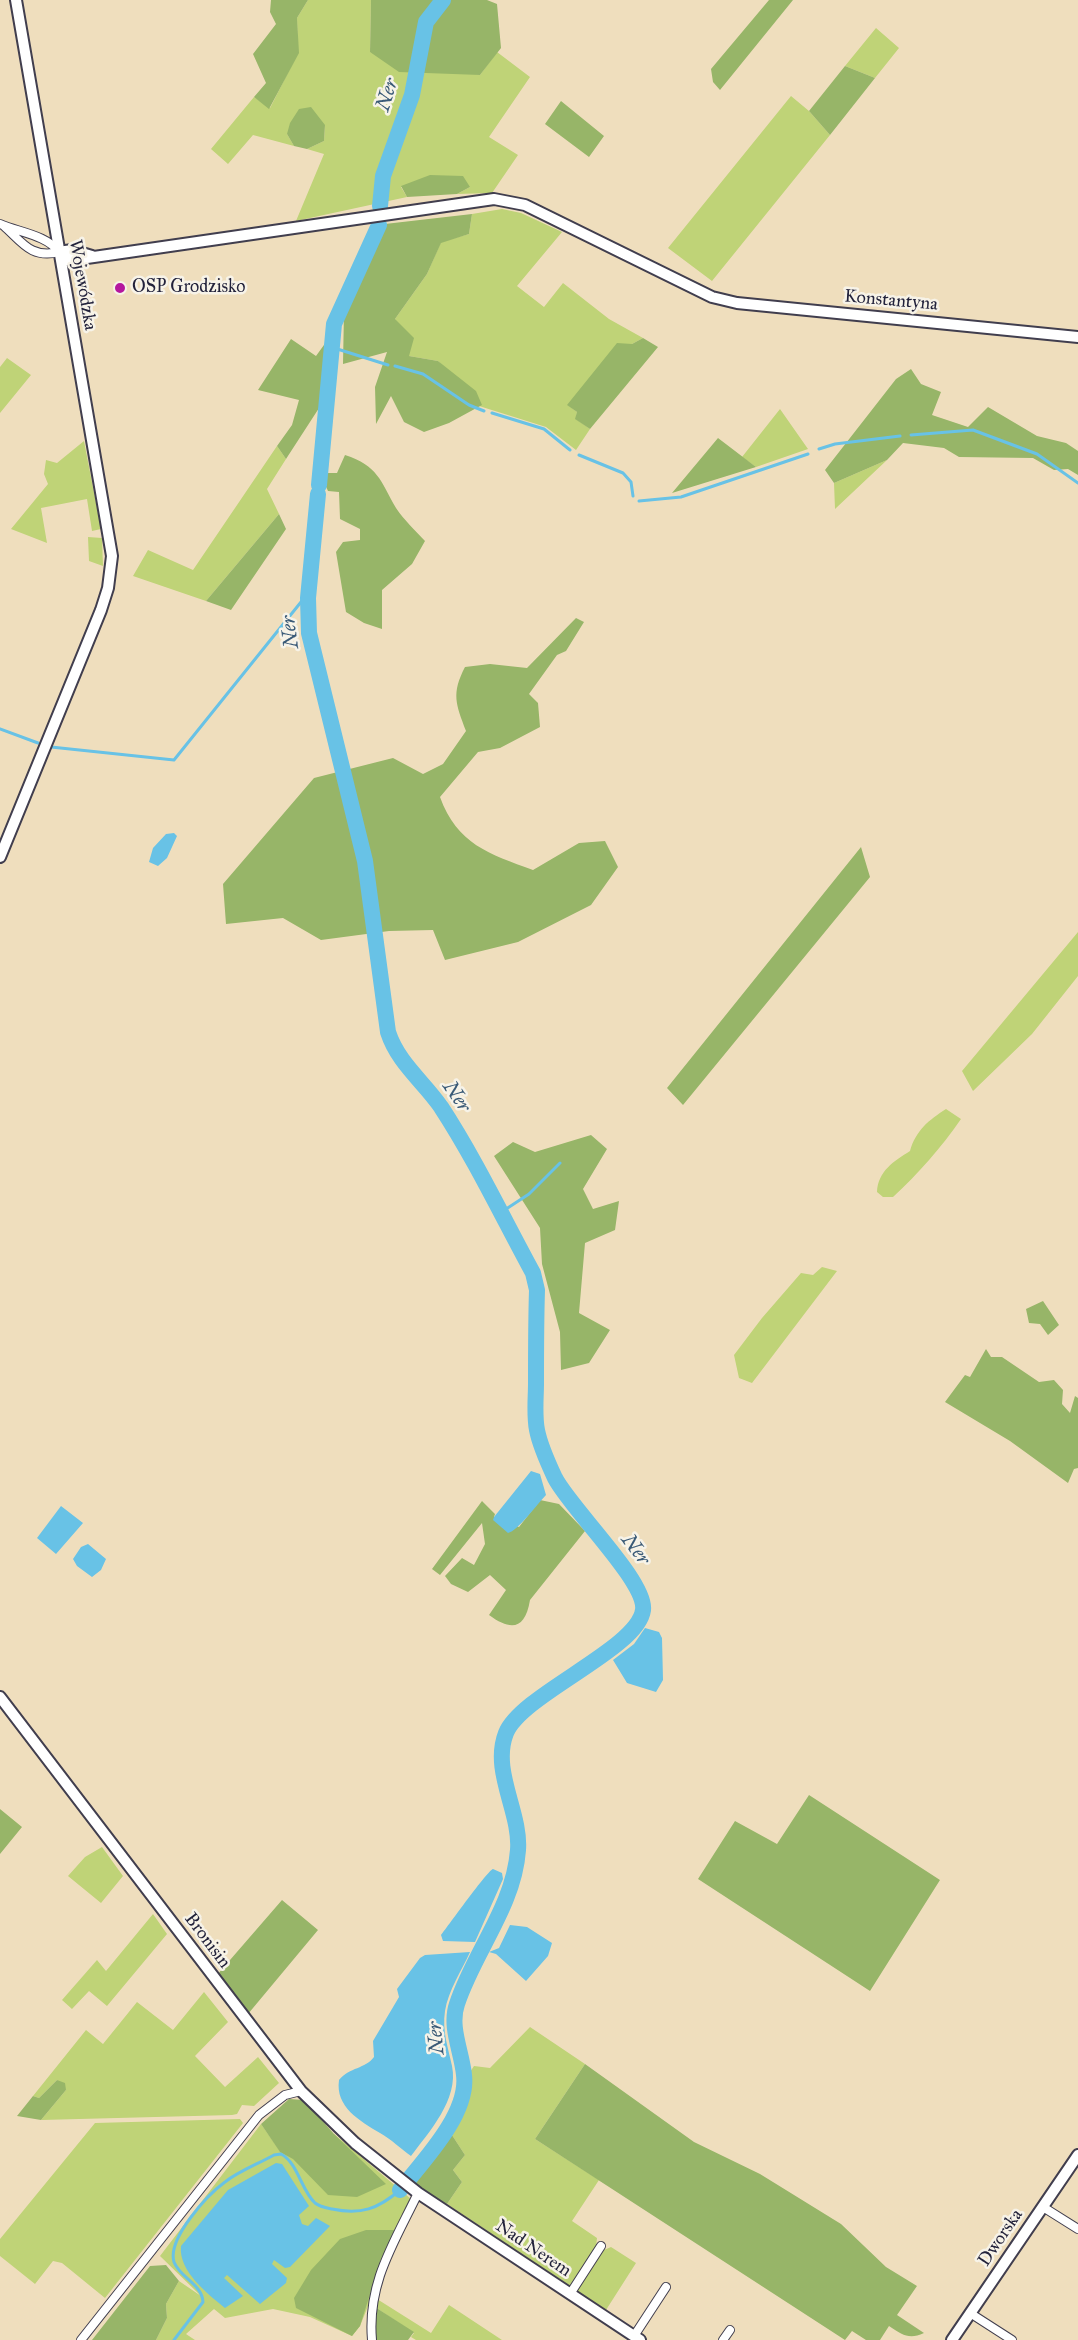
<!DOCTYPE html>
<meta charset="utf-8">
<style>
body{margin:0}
canvas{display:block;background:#efdebd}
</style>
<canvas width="1078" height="2340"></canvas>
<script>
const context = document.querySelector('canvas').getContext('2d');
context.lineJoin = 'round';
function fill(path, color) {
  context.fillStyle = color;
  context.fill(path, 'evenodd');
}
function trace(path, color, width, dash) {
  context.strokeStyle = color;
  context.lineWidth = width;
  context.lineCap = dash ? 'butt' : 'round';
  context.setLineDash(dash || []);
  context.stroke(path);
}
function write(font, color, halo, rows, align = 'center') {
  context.font = font + ' "IM FELL Great Primer",serif';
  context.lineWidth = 5;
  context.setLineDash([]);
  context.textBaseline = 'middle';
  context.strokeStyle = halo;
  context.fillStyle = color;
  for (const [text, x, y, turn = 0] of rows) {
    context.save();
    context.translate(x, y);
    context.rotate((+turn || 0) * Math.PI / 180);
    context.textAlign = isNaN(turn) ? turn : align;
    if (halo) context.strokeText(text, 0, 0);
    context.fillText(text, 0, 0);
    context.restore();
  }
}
const green = new Path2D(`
 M 308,0 L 371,0 L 370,52 L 480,75 L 497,52 L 530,77 L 489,137 L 518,155 L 492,193 L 457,194 L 470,187 L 401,187 L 407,197 L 296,221 L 324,154 L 307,149 L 324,141 L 325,125 L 287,134 L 294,146 L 253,135 L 228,164 L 211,149 L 254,97 L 270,108 L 298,53 L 297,18 Z
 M 876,28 L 899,48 L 875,78 L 845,66 Z
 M 791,96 L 809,111 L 830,135 L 712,281 L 668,248 Z
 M 502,209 L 521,213 L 562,232 L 517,286 L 544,307 L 563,283 L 609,319 L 643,338 L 632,344 L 568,405 L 577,412 L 576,419 L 590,429 L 576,450 L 546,427 L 479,406 L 481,404 L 438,361 L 409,356 L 395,319 L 427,274 L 441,242 L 469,234 L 472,214 Z
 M 7,358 L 31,375 L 0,413 L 0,367 Z
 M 780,409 L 808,449 L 756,467 L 742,457 Z
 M 84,441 L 101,529 L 92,531 L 87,499 L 41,508 L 47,543 L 11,529 L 48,484 L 44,474 L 46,460 L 57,463 Z
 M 277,446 L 286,459 L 267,489 L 279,514 L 206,601 L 133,576 L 148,550 L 193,570 Z
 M 887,460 L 835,509 L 834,483 Z
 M 88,537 L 102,538 L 103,566 L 89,561 Z
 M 1078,932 L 1078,976 L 1032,1034 L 973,1091 L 962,1071 Z
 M 946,1109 L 961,1119 C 941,1148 918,1174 893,1197 L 883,1197 L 877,1192 C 878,1171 894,1161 910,1151 C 916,1130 929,1120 946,1109 Z
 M 822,1267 L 837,1271 L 752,1383 L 739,1378 L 734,1355 L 762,1318 L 801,1273 L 813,1275 Z
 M 102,1847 L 123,1876 L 101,1903 L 68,1876 L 85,1857 Z
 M 153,1914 L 167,1934 L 107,2006 L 89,1991 L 72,2009 L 62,2000 L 97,1960 L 106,1971 Z
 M 204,1992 L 228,2022 L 195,2056 L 225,2087 L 258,2057 L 279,2083 L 254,2106 L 242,2105 L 237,2114 L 232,2115 L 41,2120 L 66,2090 L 57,2080 L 39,2098 L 33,2096 L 86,2030 L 103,2044 L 137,2002 L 173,2030 Z
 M 530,2027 L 585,2064 L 535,2139 L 599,2180 L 572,2221 L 597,2238 L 596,2247 L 570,2286 L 447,2204 L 462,2182 L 453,2170 L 465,2155 L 450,2132 L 470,2072 L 474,2066 L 490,2068 Z
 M 240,2119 L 243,2123 L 105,2298 L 62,2263 L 53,2261 L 35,2284 L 0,2256 L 0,2239 L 95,2123 Z
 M 261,2124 L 280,2151 L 334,2134 L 411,2199 L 360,2326 L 352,2336 L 310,2317 L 273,2309 L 225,2318 L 214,2309 L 186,2334 L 195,2340 L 156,2340 L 167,2318 L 166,2304 L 179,2281 L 201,2296 L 160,2256 Z
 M 611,2247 L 636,2263 L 606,2310 L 577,2291 L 604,2250 Z
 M 377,2299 L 431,2333 L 449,2305 L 502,2340 L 416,2340 L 411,2337 L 414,2333 L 375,2307 Z`);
const forest = new Path2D(`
 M 271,0 L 308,0 L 297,18 L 299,53 L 269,109 L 254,97 L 266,83 L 253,54 L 276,24 L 270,12 Z
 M 371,0 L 487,0 L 497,4 L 501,48 L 480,75 L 399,72 L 370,52 Z
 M 769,0 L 793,0 L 720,90 L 713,82 L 711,69 Z
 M 845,66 L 875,78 L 830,135 L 809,111 Z
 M 561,101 L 604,136 L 589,157 L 545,124 Z
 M 311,107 L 325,125 L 324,141 L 307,149 L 294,146 L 287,134 L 290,123 L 299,109 Z
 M 430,175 L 463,176 L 470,187 L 457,194 L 407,197 L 401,186 Z
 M 472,214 L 469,234 L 441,243 L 427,274 L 395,319 L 414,338 L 409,356 L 438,361 L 476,391 L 482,405 L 449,423 L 424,432 L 404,422 L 391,396 L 376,424 L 375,387 L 387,352 L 343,364 L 344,311 L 381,230 L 385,224 Z
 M 329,338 L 321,405 L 286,459 L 277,446 L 292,425 L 299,400 L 258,390 L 291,339 L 316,356 Z
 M 643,338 L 658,347 L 590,429 L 575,419 L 577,412 L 567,405 L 617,343 L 632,344 Z
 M 911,369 L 921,384 L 941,392 L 932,415 L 968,427 L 988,407 L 1037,436 L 1066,443 L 1078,451 L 1078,475 L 1068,469 L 1054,470 L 1033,458 L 959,457 L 944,448 L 903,443 L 887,460 L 834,483 L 825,470 L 896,379 Z
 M 718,438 L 756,467 L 672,493 Z
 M 345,455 C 378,466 380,480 396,508 C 404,520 415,530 425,541 L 412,564 L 382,590 L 382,629 L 364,623 L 346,612 L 336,552 L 343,542 L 360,540 L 360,529 L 340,519 L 339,492 L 328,491 L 323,480 L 324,473 L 337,473 Z
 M 279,514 L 286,529 L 231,610 L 206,601 Z
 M 576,618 L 584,622 L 566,651 L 557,655 L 529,694 L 538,703 L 540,727 L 500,748 L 478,752 L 440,797 C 457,844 489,854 533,870 L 579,843 L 605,841 L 618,867 L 591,905 L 518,942 L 445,960 L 433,930 L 389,931 L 321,940 L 283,918 L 226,924 L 223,884 L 314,778 L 393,758 L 423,774 L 443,764 L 466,731 C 456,704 451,694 465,667 L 490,664 L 527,668 Z
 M 861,847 L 870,877 L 683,1105 L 667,1088 Z
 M 591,1135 L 607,1149 L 583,1189 L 593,1209 L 619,1201 L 615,1230 L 585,1243 L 579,1313 L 610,1330 L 589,1363 L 561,1370 L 560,1332 L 542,1264 L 540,1228 L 494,1156 L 513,1142 L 535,1152 Z
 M 1043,1301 L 1059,1325 L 1048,1335 L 1040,1324 L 1029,1323 L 1026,1309 Z
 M 986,1349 L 991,1357 L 1002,1357 L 1039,1382 L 1054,1380 L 1063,1390 L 1062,1404 L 1070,1413 L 1075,1396 L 1078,1398 L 1078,1468 L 1074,1469 L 1068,1483 L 1010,1441 L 945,1402 L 965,1375 L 970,1377 Z
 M 540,1500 L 559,1504 L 585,1531 L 530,1600 C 525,1630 511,1631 489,1615 L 506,1590 L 490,1575 L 468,1592 L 451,1584 L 445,1576 L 462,1558 L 474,1565 L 485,1544 L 482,1523 L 440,1575 L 432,1569 L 482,1501 L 495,1514 L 494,1517 L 519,1527 Z
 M 809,1795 L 940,1880 L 870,1991 L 698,1879 L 735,1821 L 777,1844 Z
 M 0,1809 L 22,1827 L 0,1854 Z
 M 282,1900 L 318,1930 L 248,2014 L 217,1975 Z
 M 585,2064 L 694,2142 L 760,2174 L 841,2224 L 886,2267 L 917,2286 L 897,2315 L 924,2333 C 909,2340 903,2335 889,2326 L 880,2340 L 866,2340 L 852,2331 L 845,2340 L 535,2139 Z
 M 57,2080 L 65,2083 L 66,2090 L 41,2120 L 17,2116 L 33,2096 L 39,2098 Z
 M 289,2099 L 304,2100 L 334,2134 L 386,2184 L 357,2197 L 328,2195 L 293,2159 L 280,2152 L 261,2124 Z
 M 450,2132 L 465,2155 L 453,2170 L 462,2182 L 447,2204 L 427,2195 L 411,2180 Z
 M 366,2230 L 397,2230 L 381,2259 L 360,2326 L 352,2336 L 296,2308 L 294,2298 L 311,2270 L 340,2239 Z
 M 166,2265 L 179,2281 L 166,2304 L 167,2318 L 156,2340 L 92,2340 L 150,2266 Z
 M 375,2307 L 414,2332 L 408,2340 L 375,2340 Z`);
const water = new Path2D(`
 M 174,833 L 177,836 L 167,858 L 158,866 L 149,862 L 153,848 L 166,834 Z
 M 531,1471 L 540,1474 L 546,1495 C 537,1504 518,1531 508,1533 L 493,1520 L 494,1517 Z
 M 61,1506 L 83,1523 L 56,1554 L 37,1538 Z
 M 88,1544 L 106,1559 L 101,1570 L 92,1577 L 77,1566 L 73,1559 L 81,1547 Z
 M 645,1628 L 659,1632 L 662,1638 L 663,1680 L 656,1692 L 627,1683 L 613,1660 L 634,1644 Z
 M 493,1869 L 502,1873 L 503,1879 L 475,1942 L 443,1941 L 441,1935 C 449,1925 487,1871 493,1869 Z
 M 510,1925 L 527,1927 L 552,1943 L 548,1956 L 526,1981 L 496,1954 L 489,1952 L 499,1948 Z
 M 470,1952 C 462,1970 448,1991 445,2011 C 442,2031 448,2047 452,2066 C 459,2099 429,2132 411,2156 C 401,2149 391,2139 380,2133 C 360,2121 335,2107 339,2080 C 350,2067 365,2069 374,2057 L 373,2041 L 399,1997 L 397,1989 L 420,1958 L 425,1955 Z
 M 276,2163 L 282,2164 L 309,2206 L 299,2215 L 302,2224 L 308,2226 L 316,2218 L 330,2226 L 290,2267 L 285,2268 L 274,2260 L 272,2264 L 287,2278 L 286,2283 L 260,2304 L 227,2275 L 224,2278 L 243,2296 L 225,2308 C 208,2294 178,2271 181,2246 L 228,2190 Z`);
const stream = new Path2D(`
 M 331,347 L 388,365
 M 395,366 L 423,374 L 469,405 L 484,411
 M 492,413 L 544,429 L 570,450
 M 911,435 L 973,430 L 1037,454 L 1078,483
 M 819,449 L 835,444 L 900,436
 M 579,455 L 623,473 L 631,482 L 633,496
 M 639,501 L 681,497 L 808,454
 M 0,729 L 38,743
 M 51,747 L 174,760 L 301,602 L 308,598
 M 500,1213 L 529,1194 L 560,1163
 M 174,2340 L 203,2302 C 202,2284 180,2278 174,2262 C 167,2239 207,2195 225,2182 C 239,2171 258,2164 274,2155 L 281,2154 C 298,2163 301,2190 315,2203 C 320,2207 327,2208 332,2209 C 361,2215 378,2209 400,2190`);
const river = new Path2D(`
 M 380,206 L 383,176 L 412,95 L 426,22 L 443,0
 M 319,485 L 334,324 L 379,225
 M 318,494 L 308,598 L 309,633 L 365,861 L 388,1032 C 398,1063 423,1081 441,1107 C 475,1159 503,1218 533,1273 L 537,1290 C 536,1321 536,1352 536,1383 C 536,1398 534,1415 537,1430 C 540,1446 548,1463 555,1478 C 571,1509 647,1582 643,1610 C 638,1649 522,1694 506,1733 C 491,1771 521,1812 518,1850 C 514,1906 474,1952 457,2004 C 449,2027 462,2052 464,2075 C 469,2114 423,2161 400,2190`);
const street = new Path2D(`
 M 0,224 C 18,232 47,235 59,252 C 31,259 22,242 4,226
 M 1043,2207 L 1078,2229
 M 570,2294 L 601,2246
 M 970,2313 L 1012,2340
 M 634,2336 L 666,2287
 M 81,2340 L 259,2115 L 285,2095 L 301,2091
 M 372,2340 C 367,2283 394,2243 418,2193
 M 723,2340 L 730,2330`);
const secondary = new Path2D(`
 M 59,252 L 67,260 L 80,259 L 494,199 L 525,205 L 712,297 L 737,303 L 1078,337
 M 59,252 L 72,250 L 92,256
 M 0,857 L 101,610 L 108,588 L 112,556 L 16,0
 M 0,1697 L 301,2091 L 355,2143 L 418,2193 L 640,2340
 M 952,2340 L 1078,2155`);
const markers = [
 [120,288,6,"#b5179e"]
];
const streetNames = [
 ["Wojewódzka",82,285,80],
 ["Konstantyna",891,301,5],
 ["Bronisin",207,1941,53],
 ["Dworska",1001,2238,-56],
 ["Nad Nerem",533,2249,34]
];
const poiNames = [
 ["OSP Grodzisko",132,288]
];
const waterNames = [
 ["Ner",388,95,-73],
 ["Ner",291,632,-97],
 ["Ner",456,1097,55],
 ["Ner",635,1550,53],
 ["Ner",437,2038,-95]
];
fill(green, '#bfd377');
fill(forest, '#97b568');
fill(water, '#68c2e6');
trace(stream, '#68c2e6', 3);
trace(river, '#68c2e6', 16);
trace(street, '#413e4e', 10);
trace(secondary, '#413e4e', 14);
trace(street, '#fff', 8);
trace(secondary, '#fff', 10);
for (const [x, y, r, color] of markers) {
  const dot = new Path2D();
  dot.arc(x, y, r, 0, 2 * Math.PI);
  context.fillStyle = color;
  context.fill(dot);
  trace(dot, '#f7f3e8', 2);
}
write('18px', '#22223b', '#f7f3e8', streetNames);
write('18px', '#22223b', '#f7f3e8', poiNames, 'left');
write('italic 20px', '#3a5a77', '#f7f3e8', waterNames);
</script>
